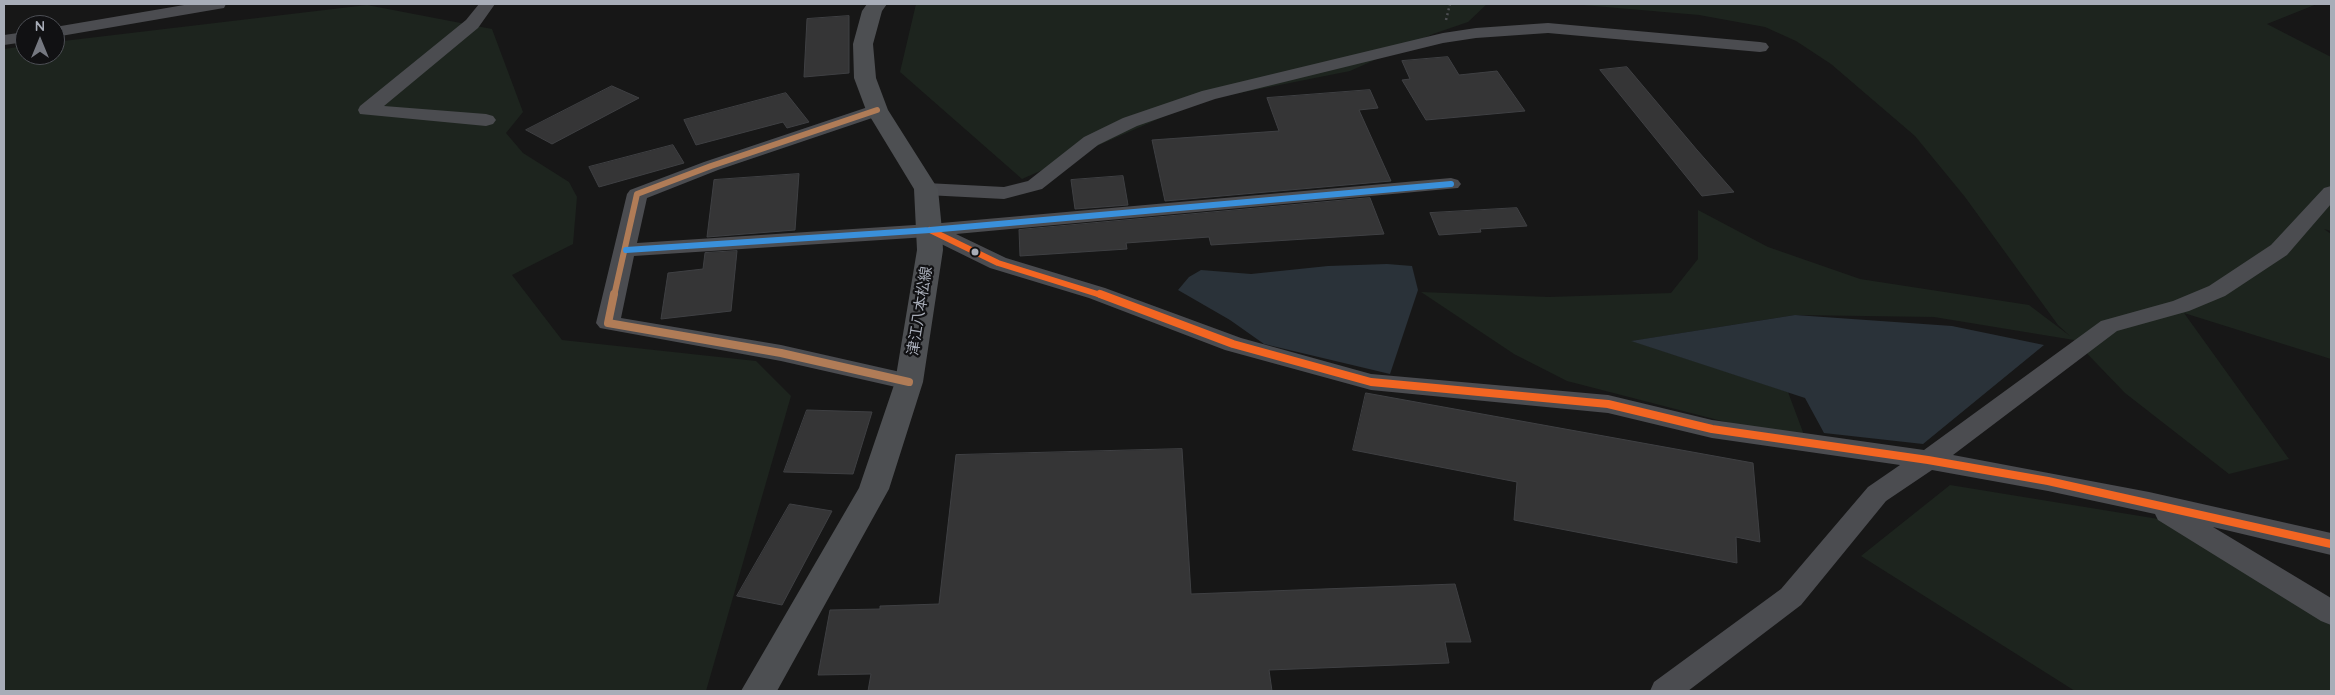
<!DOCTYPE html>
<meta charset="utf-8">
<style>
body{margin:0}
#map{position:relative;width:2335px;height:695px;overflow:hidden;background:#171717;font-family:Quicksand,sans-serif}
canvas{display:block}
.frame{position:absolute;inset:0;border:5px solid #a8adb8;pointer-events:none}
.north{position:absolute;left:15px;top:15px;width:50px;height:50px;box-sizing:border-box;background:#111113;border:1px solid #4d4f55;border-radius:50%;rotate:0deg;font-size:14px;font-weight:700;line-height:20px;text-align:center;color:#a8adb8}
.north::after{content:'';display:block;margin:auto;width:18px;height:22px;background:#757880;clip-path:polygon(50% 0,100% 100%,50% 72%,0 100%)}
</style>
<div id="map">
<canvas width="2335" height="695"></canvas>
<div class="frame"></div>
<div class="north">N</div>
</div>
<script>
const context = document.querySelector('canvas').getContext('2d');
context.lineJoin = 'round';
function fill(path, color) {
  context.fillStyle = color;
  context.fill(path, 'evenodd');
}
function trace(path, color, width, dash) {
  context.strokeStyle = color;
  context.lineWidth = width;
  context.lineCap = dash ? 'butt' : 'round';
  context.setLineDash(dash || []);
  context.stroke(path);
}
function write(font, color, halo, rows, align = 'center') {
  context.font = font + ' Quicksand,"Noto Sans JP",sans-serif';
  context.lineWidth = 4.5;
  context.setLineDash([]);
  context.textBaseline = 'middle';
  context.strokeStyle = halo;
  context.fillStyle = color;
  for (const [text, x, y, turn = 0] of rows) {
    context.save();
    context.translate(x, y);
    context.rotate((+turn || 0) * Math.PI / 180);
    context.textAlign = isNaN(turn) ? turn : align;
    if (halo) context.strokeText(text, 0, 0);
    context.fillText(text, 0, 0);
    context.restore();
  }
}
const green = new Path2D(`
 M 916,4 L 1487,4 L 1468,22 L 1433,34 L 1350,71 L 1199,101 L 1022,179 L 900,72 Z
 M 1571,4 L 2317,4 L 2267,24 L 2331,57 L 2331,231 L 2324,229 L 2331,234 L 2331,359 L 2184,313 L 2289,459 L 2229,474 L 2125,393 L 2074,340 L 1934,317 L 1795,315 L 1632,341 L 1788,392 L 1807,443 L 1567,381 L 1514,354 L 1421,292 L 1549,297 L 1671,293 L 1698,259 L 1698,210 L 1768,247 L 1860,279 L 2029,305 L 2070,336 L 2058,325 L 1965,197 L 1915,136 L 1831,64 L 1796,41 L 1765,27 L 1699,15 Z
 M 367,5 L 492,29 L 523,112 L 506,133 L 523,153 L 569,182 L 577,197 L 573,244 L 512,275 L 562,340 L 756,361 L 791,396 L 706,691 L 4,691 L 4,49 L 25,46 L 25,55 L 55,55 L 55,42 Z
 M 1950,485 L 2183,523 L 2331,617 L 2331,691 L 2075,691 L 1861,556 Z`);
const water = new Path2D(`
 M 1387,264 L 1412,266 L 1418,290 L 1390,374 L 1264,344 L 1230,320 L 1178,290 L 1189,277 L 1201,270 L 1251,274 L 1328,266 Z
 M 1795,315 L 1952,326 L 2044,345 L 1923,444 L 1824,433 L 1805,398 L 1631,341 Z`);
const building = new Path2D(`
 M 849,16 L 849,73 L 804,77 L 807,19 Z
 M 1448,57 L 1459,75 L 1497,71 L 1525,111 L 1426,120 L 1402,80 L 1410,79 L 1402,61 Z
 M 1627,67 L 1697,150 L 1734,192 L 1702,196 L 1600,70 Z
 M 612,86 L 639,98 L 552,144 L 526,130 Z
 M 1370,90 L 1378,108 L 1359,110 L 1391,181 L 1165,201 L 1152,140 L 1279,131 L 1267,98 Z
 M 786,93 L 809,122 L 787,128 L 783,122 L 696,145 L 684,120 Z
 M 673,145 L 684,163 L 599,187 L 589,167 Z
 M 799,174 L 795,230 L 707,237 L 714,180 Z
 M 1123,176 L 1128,205 L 1075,209 L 1071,180 Z
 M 1370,198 L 1384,234 L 1211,245 L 1209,237 L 1126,243 L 1127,249 L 1020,256 L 1019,230 Z
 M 1517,208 L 1527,226 L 1480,229 L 1481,232 L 1439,235 L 1430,213 Z
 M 737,251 L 731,311 L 661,319 L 668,273 L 703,269 L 705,253 Z
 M 1366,393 L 1753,463 L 1760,542 L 1736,537 L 1737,563 L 1514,520 L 1517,482 L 1353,450 Z
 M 807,410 L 872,412 L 853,474 L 784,472 Z
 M 1182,449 L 1191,594 L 1455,584 L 1471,642 L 1445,642 L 1449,663 L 1269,670 L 1272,691 L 868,691 L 871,674 L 818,675 L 830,610 L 880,609 L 880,606 L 939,604 L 956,455 Z
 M 790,504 L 832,511 L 782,605 L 737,596 Z`);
const path = new Path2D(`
 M 1446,20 L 1450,4`);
const minor = new Path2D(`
 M 190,4 L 226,4 L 224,8 L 218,9 L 55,37 L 55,27 Z
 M 479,4 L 495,4 L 478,28 L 384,106 L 486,114 L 493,116 L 496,120 L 493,124 L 486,126 L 360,114 L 358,110 L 360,106 L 466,20 Z
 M 1548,23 L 1760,42 L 1766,43 L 1769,47 L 1766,51 L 1760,52 L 1548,33 L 1476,38 L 1443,43 L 1215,99 L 1137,126 L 1098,145 L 1042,189 L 1004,199 L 926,195 L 919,193 L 916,189 L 919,185 L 926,183 L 1004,187 L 1028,181 L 1084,137 L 1123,118 L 1202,91 L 1443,33 L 1476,28 Z
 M 25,32 L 25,42 L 4,45 L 4,35 Z
 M 877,104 L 884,106 L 886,110 L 884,114 L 718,170 L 647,198 L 637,243 L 930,224 L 1451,178 L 1458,180 L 1461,184 L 1458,188 L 956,234 L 1006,258 L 1105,288 L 1241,338 L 1371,374 L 1608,395 L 1712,420 L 1924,450 L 2101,321 L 2173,301 L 2209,286 L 2271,245 L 2324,188 L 2331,186 L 2331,204 L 2287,255 L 2225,296 L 2189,311 L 2117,331 L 1953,455 L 2149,492 L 2331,533 L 2331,555 L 2213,527 L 2331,598 L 2331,625 L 2321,621 L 2158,520 L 2155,514 L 2048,491 L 1932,470 L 1886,501 L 1801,605 L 1688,691 L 1650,691 L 1654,682 L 1781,589 L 1868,487 L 1900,465 L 1712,438 L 1608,413 L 1371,390 L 1225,350 L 1089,298 L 990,268 L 927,237 L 634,256 L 621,318 L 781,345 L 918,376 L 921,382 L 918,388 L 909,390 L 781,361 L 600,328 L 596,323 L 627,194 L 630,190 L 704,162 Z`);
const major = new Path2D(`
 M 867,4 L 887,4 L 882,11 L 873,44 L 876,78 L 888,110 L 938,189 L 942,230 L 943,250 L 923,382 L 889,489 L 777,691 L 741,691 L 859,488 L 895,382 L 917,250 L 914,189 L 866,110 L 854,78 L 853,44 L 862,11 Z`);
const bus1Far1 = new Path2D(`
 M 614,296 L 637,194 L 711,166 L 877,110`);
const bus1 = new Path2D(`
 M 614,294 L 608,323 L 781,353 L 909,382`);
const bus2Far1 = new Path2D(`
 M 930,230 L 998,263 L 1104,296`);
const bus2 = new Path2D(`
 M 1100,294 L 1233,344 L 1371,382 L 1608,404 L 1712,429 L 1928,460 L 2048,481 L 2331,544`);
const bus3 = new Path2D(`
 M 626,250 L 930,230 L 1451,184`);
const markers = [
 [975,252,4.5,"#a8adb8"]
];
const streetNames = [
 ["津江八本松線",920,311,-81]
];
fill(green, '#1d241e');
fill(water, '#2a3239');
fill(building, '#353536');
trace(building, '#3f4043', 1);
trace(path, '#4d4e52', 2.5, [2, 3]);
fill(minor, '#4b4c50');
fill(major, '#4d4f52');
trace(bus1Far1, '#b07c57', 6);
trace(bus1, '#b07c57', 8);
trace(bus2Far1, '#f26522', 6);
trace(bus2, '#f26522', 8);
trace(bus3, '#3a90db', 6);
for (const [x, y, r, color] of markers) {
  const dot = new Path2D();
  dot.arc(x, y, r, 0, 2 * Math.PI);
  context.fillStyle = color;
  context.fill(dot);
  trace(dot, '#111113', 2);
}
write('15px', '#a8adb8', '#111113', streetNames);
</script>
